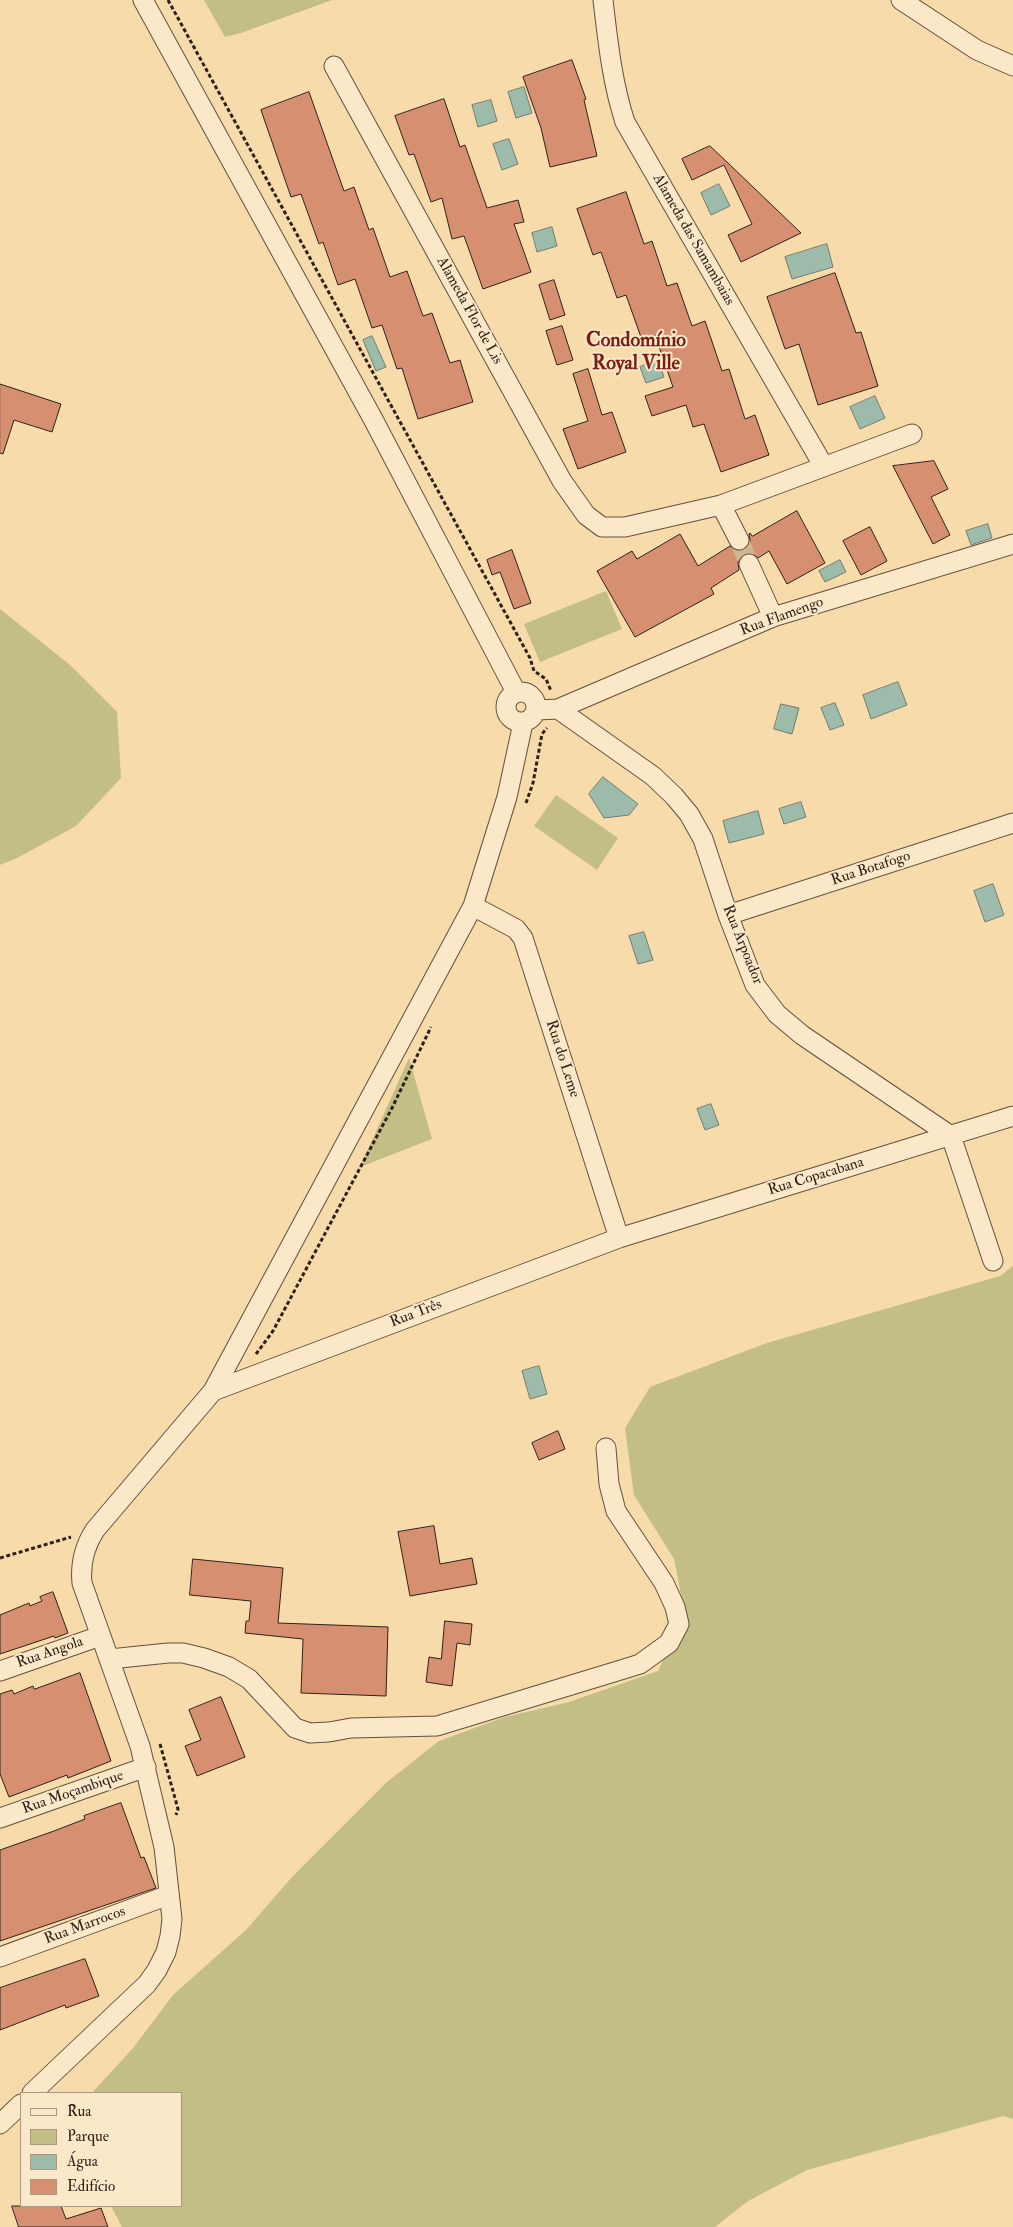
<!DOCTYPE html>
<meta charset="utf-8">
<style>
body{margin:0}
#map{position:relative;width:1013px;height:2227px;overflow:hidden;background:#f7dbab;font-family:"IM FELL Double Pica",serif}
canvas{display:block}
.legend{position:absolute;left:20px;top:2092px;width:162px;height:115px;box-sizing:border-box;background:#fae8c8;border:1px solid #a99882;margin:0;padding:6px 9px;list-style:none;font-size:15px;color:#2f211a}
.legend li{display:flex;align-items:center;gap:10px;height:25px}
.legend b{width:25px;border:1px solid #a99882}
</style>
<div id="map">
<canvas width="1013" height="2227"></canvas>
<ul class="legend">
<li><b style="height:6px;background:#fae8c8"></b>Rua</li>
<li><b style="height:14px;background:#c2be86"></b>Parque</li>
<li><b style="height:14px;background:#9dbbaa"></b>Água</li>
<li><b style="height:14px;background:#d78f71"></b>Edifício</li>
</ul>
</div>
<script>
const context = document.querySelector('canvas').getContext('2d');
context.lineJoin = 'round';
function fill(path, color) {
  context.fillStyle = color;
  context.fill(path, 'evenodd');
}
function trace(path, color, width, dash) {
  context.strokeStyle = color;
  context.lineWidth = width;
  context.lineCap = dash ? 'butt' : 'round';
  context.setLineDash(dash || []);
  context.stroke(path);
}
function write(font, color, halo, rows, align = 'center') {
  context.font = font + ' "IM FELL Double Pica",serif';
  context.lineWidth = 4;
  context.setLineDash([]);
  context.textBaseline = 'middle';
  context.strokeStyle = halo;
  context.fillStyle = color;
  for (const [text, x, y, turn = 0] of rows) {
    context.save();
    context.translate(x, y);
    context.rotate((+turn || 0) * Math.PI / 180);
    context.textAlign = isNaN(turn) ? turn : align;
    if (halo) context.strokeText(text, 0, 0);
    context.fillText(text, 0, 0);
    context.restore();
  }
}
const green = new Path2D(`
 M 204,0 L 332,0 L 241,33 L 225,37 Z
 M 606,591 L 622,629 L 540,662 L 524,624 Z
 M 0,609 L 70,665 L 117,712 L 121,778 L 76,826 L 17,858 L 0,865 Z
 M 556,795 L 618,838 L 597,870 L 534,826 Z
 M 409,1058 L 432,1139 L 360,1167 Z
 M 1013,1266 L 1013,2119 L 1003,2116 L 807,2170 L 748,2201 L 715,2227 L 122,2227 L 111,2206 L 181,2206 L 181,2093 L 92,2093 L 133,2048 L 173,1995 L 246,1930 L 292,1877 L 387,1782 L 439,1741 L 505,1717 L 569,1702 L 658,1671 L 685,1614 L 674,1559 L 634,1495 L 625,1428 L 650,1387 L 767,1343 L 1000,1276 Z`);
const water = new Path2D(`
 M 524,87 L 532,113 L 516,118 L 508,92 Z
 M 491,100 L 497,121 L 478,127 L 472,105 Z
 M 509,139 L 518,164 L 502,170 L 493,144 Z
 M 719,184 L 730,206 L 711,215 L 701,193 Z
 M 552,227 L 557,246 L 537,252 L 532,233 Z
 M 827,244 L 833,267 L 792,279 L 785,257 Z
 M 372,336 L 386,367 L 376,371 L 363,340 Z
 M 658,360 L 664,377 L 646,383 L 640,367 Z
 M 875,396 L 885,418 L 860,429 L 850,407 Z
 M 988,524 L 992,538 L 971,545 L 966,531 Z
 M 840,560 L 846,572 L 825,582 L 819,571 Z
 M 898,682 L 907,705 L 871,719 L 863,695 Z
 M 835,703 L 844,725 L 830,730 L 821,708 Z
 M 781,704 L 799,708 L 792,734 L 774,729 Z
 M 603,777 L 638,804 L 629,815 L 604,818 L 589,794 Z
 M 801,802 L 806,817 L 784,824 L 779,809 Z
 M 758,811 L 764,834 L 729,843 L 723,821 Z
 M 993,884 L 1004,915 L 985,922 L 974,891 Z
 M 644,932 L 653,960 L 638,964 L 629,936 Z
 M 711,1104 L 719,1125 L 705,1130 L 697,1109 Z
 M 539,1366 L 547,1394 L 530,1399 L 522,1371 Z`);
const building = new Path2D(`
 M 572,60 L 586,99 L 584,100 L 597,156 L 550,167 L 541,128 L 523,77 Z
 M 309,92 L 344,191 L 354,187 L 369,230 L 373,228 L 390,277 L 407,271 L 423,316 L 432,313 L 450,363 L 460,360 L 473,402 L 418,419 L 402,368 L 397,369 L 382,325 L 372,328 L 355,279 L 338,285 L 323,242 L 319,244 L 301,194 L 291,197 L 261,110 Z
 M 444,99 L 460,147 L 465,145 L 487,208 L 518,200 L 524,222 L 514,224 L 531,272 L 483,289 L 464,236 L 452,239 L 442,198 L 431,202 L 414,154 L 409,155 L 395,116 Z
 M 710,146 L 728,163 L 801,233 L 741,262 L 728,235 L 752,224 L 724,165 L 692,180 L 682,159 Z
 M 626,192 L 644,244 L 652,241 L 667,286 L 677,283 L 692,326 L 705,321 L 722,371 L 729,369 L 745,419 L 755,415 L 769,455 L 721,472 L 704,424 L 693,427 L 686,405 L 652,416 L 645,396 L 673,387 L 655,335 L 642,340 L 626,295 L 617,298 L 601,252 L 593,255 L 577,209 Z
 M 835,273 L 856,333 L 861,332 L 878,386 L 818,405 L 799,344 L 785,349 L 767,297 Z
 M 554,280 L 565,315 L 550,320 L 539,285 Z
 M 562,326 L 573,360 L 557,365 L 546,331 Z
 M 588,369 L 602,415 L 612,412 L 626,452 L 578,469 L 563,429 L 588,421 L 573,374 Z
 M 0,384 L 61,404 L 52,432 L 14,420 L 3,454 L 0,453 Z
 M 934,461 L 948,489 L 931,497 L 950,535 L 933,544 L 893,466 Z
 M 797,511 L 825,563 L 787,584 L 769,551 L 758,558 L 751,553 L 745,554 L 738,562 L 739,570 L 711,588 L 714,594 L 635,637 L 597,571 L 632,551 L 637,559 L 680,534 L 698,566 L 730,546 L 738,551 L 745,550 L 750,541 L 749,534 L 750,533 L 752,536 Z
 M 870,527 L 887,561 L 861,575 L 843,541 Z
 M 512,550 L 531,603 L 514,609 L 500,572 L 492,575 L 487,560 Z
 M 558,1431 L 565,1449 L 539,1460 L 532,1443 Z
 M 434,1526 L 440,1564 L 472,1558 L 477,1584 L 410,1596 L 398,1532 Z
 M 193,1559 L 283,1568 L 278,1623 L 388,1627 L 386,1696 L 301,1693 L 303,1639 L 245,1633 L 246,1621 L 249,1621 L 251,1601 L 190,1595 Z
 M 53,1592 L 68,1633 L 55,1638 L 54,1636 L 0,1654 L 0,1615 L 29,1603 L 30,1606 L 42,1601 L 40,1597 Z
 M 445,1621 L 472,1624 L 470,1645 L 457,1643 L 452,1686 L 426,1682 L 429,1657 L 441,1659 Z
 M 80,1673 L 111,1761 L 68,1778 L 67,1775 L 9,1797 L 0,1774 L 0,1694 L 12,1690 L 14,1694 L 33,1686 L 34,1689 Z
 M 221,1697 L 245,1757 L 197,1776 L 185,1746 L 201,1740 L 189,1710 Z
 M 121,1803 L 141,1858 L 144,1857 L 156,1888 L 0,1941 L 0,1850 L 54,1831 L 85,1819 L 84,1816 Z
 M 85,1959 L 99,1996 L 66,2008 L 65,2005 L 0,2030 L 0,1988 Z
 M 12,2206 L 61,2206 L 66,2219 L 101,2208 L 108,2227 L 19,2227 Z`);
const minorTunnel = new Path2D(`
 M 739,540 L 749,564`);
const path = new Path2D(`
 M 168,0 L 530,658 L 534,671 L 546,679 L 551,691
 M 526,803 L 533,783 L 542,734 L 547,728
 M 256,1354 L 273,1331 L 392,1108 L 431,1027
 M 0,1558 L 71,1537
 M 160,1744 L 178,1809 L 176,1815`);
const minor = new Path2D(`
 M 143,0 L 373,419 L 516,692
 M 603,0 C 608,42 612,82 625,122 L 823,465
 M 901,0 L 977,50 L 1013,66
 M 334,66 L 562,481 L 586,515 L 602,527 L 625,527 L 721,505 L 912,434
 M 721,505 L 739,540
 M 749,564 L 773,617
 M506 707a15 15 0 1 1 30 0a15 15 0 1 1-30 0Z
 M 558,709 L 773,617 L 1013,544
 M 537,710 L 558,709 L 653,776 L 674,796 L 689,814 L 703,839 L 728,915 L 755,985 L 777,1014 L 802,1035 L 951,1136 L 993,1261
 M 473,906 L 516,929 L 523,938 L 619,1238
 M 728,915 L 1013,823
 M 213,1391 L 619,1238 L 1013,1116
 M 110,1659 L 168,1653 L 183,1653 L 204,1658 L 229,1667 L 249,1679 L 295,1728 L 310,1733 L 329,1732 L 351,1728 L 437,1726 L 624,1669 L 640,1664 L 669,1643 L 679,1624 L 675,1607 L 664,1583 L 616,1511 L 609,1484 L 606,1448
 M 0,1671 L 100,1636
 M 0,1818 L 146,1767
 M 0,1957 L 169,1895
 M 32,2093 L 147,1984 L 157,1970 L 166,1952 L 170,1936 L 172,1919 L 164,1847 L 140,1746 L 82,1583 C 80,1563 84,1547 95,1530 L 213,1391 L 473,906 L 507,797 L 523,723
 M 0,2124 L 21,2104`);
const streetNames = [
 ["Alameda das Samambaias",693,240,60],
 ["Alameda Flor de Lis",469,311,61],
 ["Rua Flamengo",782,617,-20],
 ["Rua Botafogo",871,869,-18],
 ["Rua Arpoador",742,945,68],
 ["Rua do Leme",562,1059,72],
 ["Rua Copacabana",816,1177,-17],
 ["Rua Três",416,1314,-21],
 ["Rua Angola",50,1653,-19],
 ["Rua Moçambique",73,1793,-19],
 ["Rua Marrocos",85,1926,-20]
];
const districtNames = [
 ["Condomínio",636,342],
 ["Royal Ville",636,365]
];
fill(green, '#c2be86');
fill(water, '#9dbbaa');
trace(water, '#717d70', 1);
fill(building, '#d78f71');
trace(building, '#2f211a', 1);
trace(minorTunnel, '#cfb68e', 19, [19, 9]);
trace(minor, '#61503e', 21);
trace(path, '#2f211a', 3, [4, 2.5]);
trace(minor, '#fae8c8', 19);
write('15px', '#2f211a', '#fae8c8', streetNames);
write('bold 20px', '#7a1f14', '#fae8c8', districtNames);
</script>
